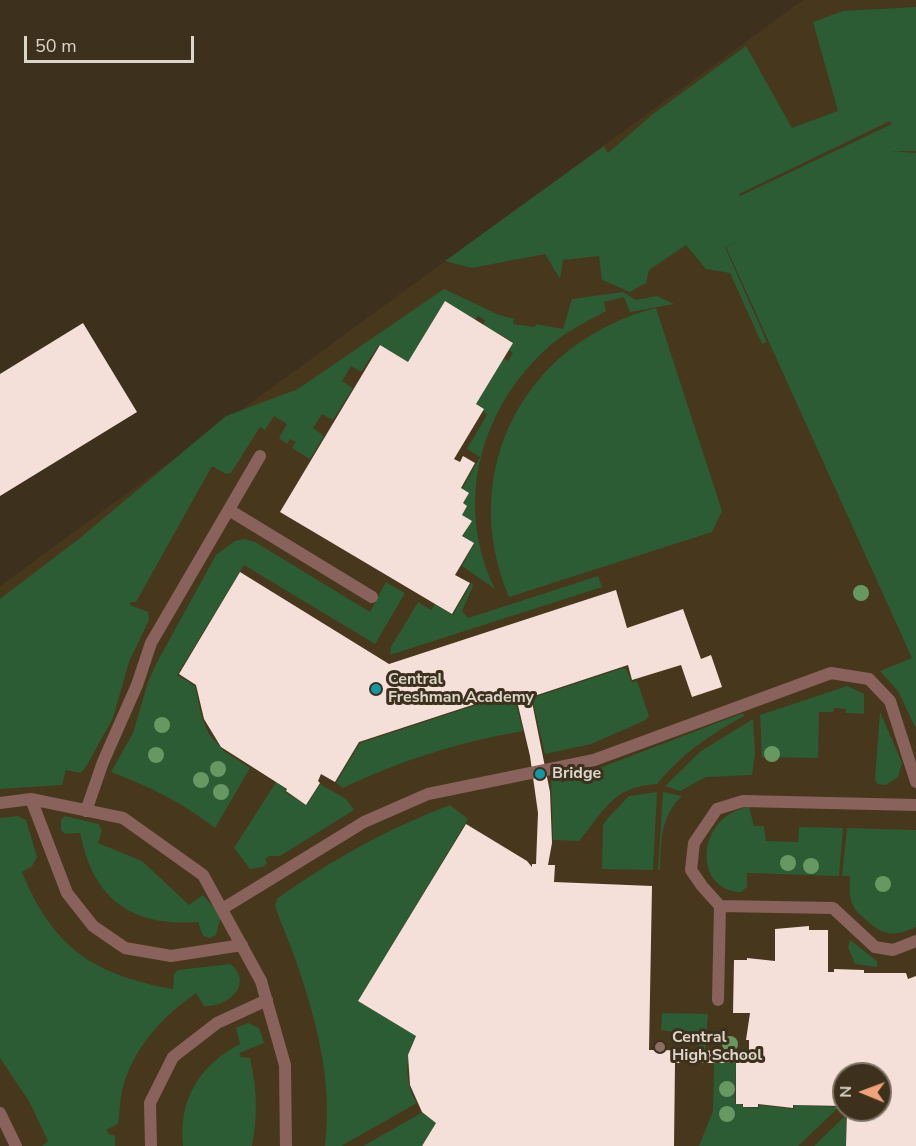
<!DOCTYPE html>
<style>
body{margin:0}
#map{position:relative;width:916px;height:1146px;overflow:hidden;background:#3d311e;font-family:"Nunito Sans",sans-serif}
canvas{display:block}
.north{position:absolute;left:832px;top:1062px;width:60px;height:60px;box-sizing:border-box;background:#3d311e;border:2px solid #7d7362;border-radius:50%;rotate:271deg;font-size:16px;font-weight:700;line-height:24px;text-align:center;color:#dcd5c9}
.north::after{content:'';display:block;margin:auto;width:21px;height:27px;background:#f0a279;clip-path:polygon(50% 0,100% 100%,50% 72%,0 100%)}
.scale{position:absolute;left:24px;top:36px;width:170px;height:27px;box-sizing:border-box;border:3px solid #dcd5c9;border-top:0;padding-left:8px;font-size:18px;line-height:21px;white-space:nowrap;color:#dcd5c9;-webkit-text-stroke:4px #3d311e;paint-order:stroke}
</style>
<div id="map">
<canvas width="916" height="1146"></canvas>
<div class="north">N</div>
<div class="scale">50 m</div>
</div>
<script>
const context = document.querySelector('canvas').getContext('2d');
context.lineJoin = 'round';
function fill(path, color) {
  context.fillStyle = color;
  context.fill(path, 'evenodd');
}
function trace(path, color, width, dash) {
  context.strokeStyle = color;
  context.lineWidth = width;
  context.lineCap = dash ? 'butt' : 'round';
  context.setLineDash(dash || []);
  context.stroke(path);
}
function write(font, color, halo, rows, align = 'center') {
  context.font = font + ' "Nunito Sans",sans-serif';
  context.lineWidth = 6;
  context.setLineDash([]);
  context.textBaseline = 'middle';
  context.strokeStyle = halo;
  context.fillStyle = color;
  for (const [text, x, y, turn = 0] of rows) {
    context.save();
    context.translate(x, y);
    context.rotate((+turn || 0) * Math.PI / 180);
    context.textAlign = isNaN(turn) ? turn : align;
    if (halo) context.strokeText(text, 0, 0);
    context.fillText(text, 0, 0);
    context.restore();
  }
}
const built = new Path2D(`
 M 803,0 L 916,0 L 916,1146 L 0,1146 L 0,586 ZM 844,1074 L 880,1074 L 880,1110 L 844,1110 Z`);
const green = new Path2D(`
 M 916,7 L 916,151 L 891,151 L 916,153 L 916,729 L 898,691 L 880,671 L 912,658 L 726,247 L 743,239 L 725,247 L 767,342 L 762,344 L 730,273 L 706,269 L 686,245 L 649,270 L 646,283 L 630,292 L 602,280 L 599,256 L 563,260 L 560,279 L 545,254 L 472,268 L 445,261 L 604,146 L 608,153 L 653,114 L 746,46 L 792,128 L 838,111 L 813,22 L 843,11 ZM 890,121 L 892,124 L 740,196 L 739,194 Z
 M 444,289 L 499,315 L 514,319 L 513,324 L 535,327 L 536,324 L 563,329 L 572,299 L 623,292 L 636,300 L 657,296 L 674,304 L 630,312 L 624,297 L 604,302 L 606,311 C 584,323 563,333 544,351 C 478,413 455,507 495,589 L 462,566 L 474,544 L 462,536 L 472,521 L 462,515 L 462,489 L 480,457 L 467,449 L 487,415 L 476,404 L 504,358 L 508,361 L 513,353 L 509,350 L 513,342 L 483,325 L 485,320 L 478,316 L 475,320 L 445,301 L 408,362 L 379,345 L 361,372 L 351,366 L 342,381 L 353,388 L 333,420 L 322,414 L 313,428 L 324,436 L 310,459 L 292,448 L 296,442 L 290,439 L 287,444 L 279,438 L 287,424 L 274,416 L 265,430 L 260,427 L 231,473 L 226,474 L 212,466 L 136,602 L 130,602 L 130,605 L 148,612 L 149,620 L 129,662 L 113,718 L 87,765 L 81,773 L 66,770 L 62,785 L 0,789 L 0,599 L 80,538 L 226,416 L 298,389 Z
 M 656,308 L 722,511 L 712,532 L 509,597 C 456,471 525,341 656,308 Z
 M 244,539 L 255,542 L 370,612 L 386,582 L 405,593 L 375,644 L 244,565 L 177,675 L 195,686 L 202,718 L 209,734 L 224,751 L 250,768 L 215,828 C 183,803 149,786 111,772 L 133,733 L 148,682 L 156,664 L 216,555 L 235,541 Z
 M 598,576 L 602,587 L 390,655 L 391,647 L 418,602 L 431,610 L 435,604 L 453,615 L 472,582 L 473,586 L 462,611 L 468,618 Z
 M 623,668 L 626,669 L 632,682 L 637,681 L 649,716 L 646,720 L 591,744 L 545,754 L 532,698 Z
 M 847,686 L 864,694 L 864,714 L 846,713 L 846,709 L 834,708 L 833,712 L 819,712 L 818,758 L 762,757 L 760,715 Z
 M 510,694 L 516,703 L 523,731 C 459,742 402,760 343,788 L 336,783 L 360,743 Z
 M 880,712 L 902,763 L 898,777 L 886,785 L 878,784 L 875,780 Z
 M 743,713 L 744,716 C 709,735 682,754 657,784 C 612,787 606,809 579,841 L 553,840 L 551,779 L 561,778 L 562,783 L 573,776 L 597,769 Z
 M 753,719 L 755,754 L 752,775 L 706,777 L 680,791 L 665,786 L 701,751 Z
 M 276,782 L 286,789 L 285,792 L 307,805 L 320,784 L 346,799 L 354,810 L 280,856 L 269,856 L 265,859 L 267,863 L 263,867 L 250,869 L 234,848 Z
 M 657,792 L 653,870 L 602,869 L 603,825 L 608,818 L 629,796 Z
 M 663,792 L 682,796 C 660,817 661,842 660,870 L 658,870 Z
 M 450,805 L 468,819 L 358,1001 L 416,1036 C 405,1056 404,1083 417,1103 L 341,1146 L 325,1146 C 333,1082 317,1022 296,961 C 290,942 281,925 275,905 L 278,898 C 333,859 387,829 450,805 Z
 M 749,807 L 754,826 L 764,826 L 766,841 L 798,842 L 799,827 L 843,828 L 839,876 L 747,873 L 747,887 L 741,892 C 692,891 696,815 749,807 Z
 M 18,816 L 26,820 L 37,857 L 32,866 L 22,872 C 53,948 94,975 173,989 L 174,974 L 178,970 L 230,964 C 255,983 228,1008 204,1006 L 196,993 C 165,1015 137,1043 124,1083 C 120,1095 120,1111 118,1124 L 106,1130 L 109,1134 L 115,1136 L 115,1146 L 42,1146 L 48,1141 L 29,1101 L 0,1058 L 0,818 Z
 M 65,816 L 99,824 L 102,831 L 98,843 L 142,861 L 189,905 L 203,895 L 221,916 L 216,935 L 210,938 L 203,936 L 198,922 C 131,927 93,899 80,833 L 65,834 L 61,830 L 61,820 Z
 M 847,828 L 916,830 L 916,927 C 894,937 883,936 865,919 C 859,914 853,908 851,900 C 849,893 850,884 850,876 L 842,876 Z
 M 850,940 L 877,961 L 877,967 L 855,964 L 848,947 Z
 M 662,1013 L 708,1014 L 705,1052 L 698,1051 L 698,1036 L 661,1030 Z
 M 248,1023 L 259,1028 L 264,1043 L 239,1053 L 241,1057 L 250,1058 C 257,1088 258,1115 252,1146 L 183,1146 C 178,1099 200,1065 240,1044 L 236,1028 Z
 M 714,1063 L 736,1063 L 735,1104 L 742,1104 L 742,1107 L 758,1108 L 759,1105 L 794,1109 L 794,1105 L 839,1107 L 798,1146 L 699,1146 L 713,1111 Z
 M 423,1112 L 436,1123 L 422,1146 L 363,1146 Z
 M 846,1115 L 846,1146 L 814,1146 Z`);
const building = new Path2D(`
 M 445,301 L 513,343 L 476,404 L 484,409 L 454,459 L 460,462 L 463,456 L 475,463 L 461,488 L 469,493 L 463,503 L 467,506 L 462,515 L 472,521 L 462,536 L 474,543 L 455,575 L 470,583 L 452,614 L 280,512 L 380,345 L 408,362 Z
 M 83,323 L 137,412 L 0,496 L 0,374 Z
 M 240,572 L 389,664 L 616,590 L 627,628 L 683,609 L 701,659 L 711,655 L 722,687 L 692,697 L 681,665 L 632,680 L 628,665 L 531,697 L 550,792 L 552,843 L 548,865 L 555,865 L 554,882 L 652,886 L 649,1050 L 749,1051 L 749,1040 L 746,1040 L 750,1013 L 733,1013 L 734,960 L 747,960 L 747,958 L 775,961 L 775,929 L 809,926 L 809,930 L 828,930 L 828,972 L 834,972 L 834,969 L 864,970 L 864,973 L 906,973 L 908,979 L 916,976 L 916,1146 L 846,1146 L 847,1110 L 880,1110 L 880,1074 L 844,1074 L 844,1106 L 793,1105 L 793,1108 L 758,1104 L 758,1107 L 743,1107 L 743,1104 L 736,1104 L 736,1063 L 675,1063 L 674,1146 L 422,1146 L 436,1123 L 422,1112 L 410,1085 L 408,1055 L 416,1036 L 358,1001 L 466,824 L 527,861 L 532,867 L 532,864 L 536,864 L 538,813 L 530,756 L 517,701 L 512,692 L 359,742 L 335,782 L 321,774 L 318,781 L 320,783 L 306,805 L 286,791 L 287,789 L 221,747 L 204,719 L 196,685 L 179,674 Z`);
const lane = new Path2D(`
 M 229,510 L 372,597
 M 31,799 L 67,893 L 93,926 L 125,948 L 171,956 L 242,945
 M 0,803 L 31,799 L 123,818 L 203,875 L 261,981 L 285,1065 L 286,1146
 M 916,805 L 743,801 L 717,809 L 694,843 L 691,870 L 702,886 L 720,906 L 833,908 L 875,947 L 893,950 L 916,941
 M 86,811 L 103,762 L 137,685 L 151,643 L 260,456
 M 222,909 L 364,822 L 428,794 L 594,760 L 831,673 L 869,679 L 890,701 L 916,782
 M 718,1000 L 720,906
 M 0,1113 L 16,1146
 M 151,1146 L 150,1103 L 173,1057 L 217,1023 L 267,1000`);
const trees = [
 [861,593],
 [162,725],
 [772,754],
 [156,755],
 [218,769],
 [201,780],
 [221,792],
 [788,863],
 [811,866],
 [883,884],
 [730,1044],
 [727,1089],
 [727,1114]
];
const markers = [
 [376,689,6,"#0f9aa8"],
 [540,774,6,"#0f9aa8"],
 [660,1047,6,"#8d6e63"]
];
const poiNames = [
 ["Central",388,680],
 ["Freshman Academy",388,698],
 ["Bridge",552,774],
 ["Central",672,1038],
 ["High School",672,1056]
];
fill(built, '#47371d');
fill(green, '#2b5c34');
fill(building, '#f4e0d9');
trace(lane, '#8a625c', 12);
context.fillStyle = '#679862';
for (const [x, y] of trees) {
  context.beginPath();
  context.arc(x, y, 8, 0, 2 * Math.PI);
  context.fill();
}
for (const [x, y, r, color] of markers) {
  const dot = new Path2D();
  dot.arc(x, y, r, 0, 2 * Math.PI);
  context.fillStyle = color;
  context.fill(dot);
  trace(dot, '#3d311e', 2);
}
write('bold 16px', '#dcd5c9', '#3d311e', poiNames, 'left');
</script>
